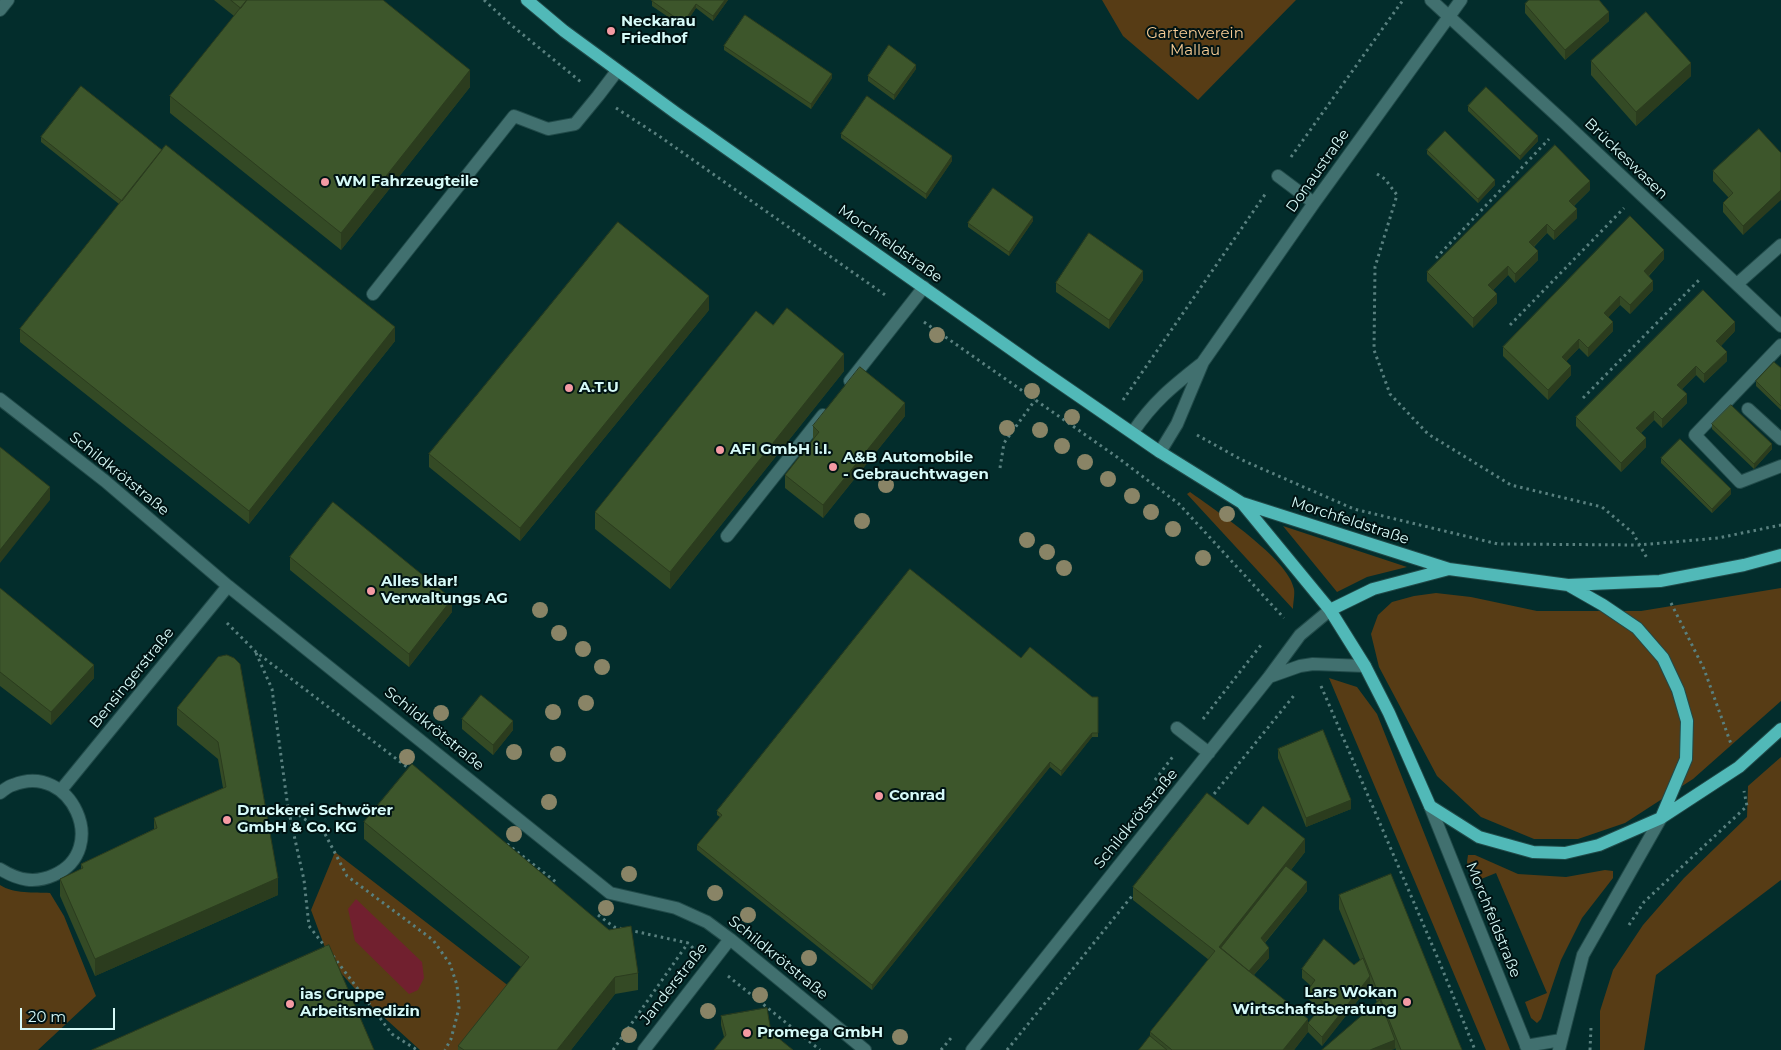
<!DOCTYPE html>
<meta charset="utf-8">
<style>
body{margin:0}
#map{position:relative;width:1781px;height:1050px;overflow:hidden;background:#032d2c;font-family:Montserrat,sans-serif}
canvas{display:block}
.scale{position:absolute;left:20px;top:1008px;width:95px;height:22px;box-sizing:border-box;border:2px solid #d6faf8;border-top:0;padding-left:6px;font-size:15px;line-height:18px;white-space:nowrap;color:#d6faf8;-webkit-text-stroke:4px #001313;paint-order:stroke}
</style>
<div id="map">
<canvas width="1781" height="1050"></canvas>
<div class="scale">20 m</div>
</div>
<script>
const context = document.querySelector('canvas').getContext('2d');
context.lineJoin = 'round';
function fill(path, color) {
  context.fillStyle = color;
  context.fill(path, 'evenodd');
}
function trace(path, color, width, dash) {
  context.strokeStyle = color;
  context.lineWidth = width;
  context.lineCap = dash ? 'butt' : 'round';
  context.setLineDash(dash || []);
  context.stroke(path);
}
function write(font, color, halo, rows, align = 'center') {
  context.font = font + ' Montserrat,sans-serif';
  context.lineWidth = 4;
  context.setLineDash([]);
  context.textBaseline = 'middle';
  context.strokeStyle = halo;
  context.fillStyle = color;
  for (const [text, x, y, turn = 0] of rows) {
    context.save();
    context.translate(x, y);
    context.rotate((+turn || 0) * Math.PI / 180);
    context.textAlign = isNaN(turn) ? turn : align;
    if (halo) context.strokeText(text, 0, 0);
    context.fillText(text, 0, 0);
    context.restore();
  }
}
const green = new Path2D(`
 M 1102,0 L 1296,0 L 1198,100 L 1123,36 Z
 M 1190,492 C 1215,510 1289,559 1294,589 C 1295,595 1293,603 1293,609 L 1187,494 Z
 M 1283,526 L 1407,567 L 1367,577 L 1337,592 Z
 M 1781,588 L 1781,701 L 1693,779 L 1625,823 L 1578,839 L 1534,839 L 1481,817 L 1437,776 L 1379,667 L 1371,634 L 1378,615 L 1392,602 L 1414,596 L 1436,593 L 1471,597 L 1537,611 L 1641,611 Z
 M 1329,678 L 1357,687 L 1377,714 L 1510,1050 L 1486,1050 Z
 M 1781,757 L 1781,880 L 1656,975 L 1644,1050 L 1600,1050 L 1600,1011 L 1613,970 L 1643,925 L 1684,878 L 1747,817 L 1748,786 Z
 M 335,852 L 510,987 L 466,1050 L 420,1050 L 367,1002 L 330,961 L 311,910 Z
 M 1468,855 L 1475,855 L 1518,874 L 1566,877 L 1605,870 L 1613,871 L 1613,878 L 1582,918 L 1561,960 L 1541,1019 L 1537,1023 L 1531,1018 L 1525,1002 L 1547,993 L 1496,873 L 1474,882 L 1467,862 Z
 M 0,885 C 14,894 34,892 50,893 L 64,916 L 96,996 L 38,1050 L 0,1050 Z`);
const water = new Path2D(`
 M 356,899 L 422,962 L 424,978 L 418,990 L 409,994 L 355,941 L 348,909 Z`);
const path = new Path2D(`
 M 484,0 L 510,24 L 581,82
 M 616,108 L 659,136 L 888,297
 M 1291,157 L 1403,0
 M 1377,174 L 1385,179 L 1397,195 L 1375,267 L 1374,350 L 1390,394 L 1428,434 L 1511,485 L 1602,507 L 1633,533 L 1648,560
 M 1436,258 L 1549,139
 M 924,322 L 1117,457 L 1179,504 L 1284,618
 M 1510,325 L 1624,208
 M 1583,398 L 1699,280
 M 1123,400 L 1266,193
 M 1197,435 L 1242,460 L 1354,509 L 1498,544 L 1639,545 L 1718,538 L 1781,525
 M 1000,468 L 1004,443 L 1035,400
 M 1671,603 L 1704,669 L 1731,744
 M 227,623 L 256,652 L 411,770
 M 256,653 L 272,689 L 288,808 L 304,880 L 309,926 L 327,949
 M 1321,686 L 1439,961 L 1475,1050
 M 1203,719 L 1261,645
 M 1155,780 L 1174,755
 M 1210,799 L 1296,693
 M 288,808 L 324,832 L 347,876 L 433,940 L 450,964 L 457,985 L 459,1008 L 451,1039 L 445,1050
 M 507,844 L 556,882
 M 598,915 L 614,927 L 623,929
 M 1629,925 L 1644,902 L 1747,806 L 1744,791
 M 629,930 L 688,943 L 694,949
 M 333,956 L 392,1034 L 417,1050
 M 728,976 L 820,1050
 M 613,1050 L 688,943
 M 941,1050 L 951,1038
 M 1007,1050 L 1136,891
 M 1590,1050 L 1591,1027`);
const minor = new Path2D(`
 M 1431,0 L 1565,123 L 1781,326
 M 0,10 L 8,0
 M 1278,176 L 1314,203
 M 1737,284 L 1781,245
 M 373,294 L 514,116 L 548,129 L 575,124 L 598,96 L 617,71
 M 1781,345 L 1695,435 L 1740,482 L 1781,466
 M 850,381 L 924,287
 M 0,399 L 105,481 L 228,586 L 610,893 L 676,908 L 707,922 L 730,939 L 865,1050
 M 1748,409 L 1781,439
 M 1133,432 C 1154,401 1172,387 1201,364
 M 1160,452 L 1177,424 L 1203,362 L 1314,203 L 1461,0
 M 727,536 L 823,415
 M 1269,677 L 1300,666 L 1313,664 L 1365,666
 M 1177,728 L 1209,753
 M 61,790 L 228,586
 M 0,793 C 4,790 8,786 13,785 C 71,761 111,850 54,875 C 34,884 18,880 0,869
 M 1430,806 L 1528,1050
 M 1526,1046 L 1561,1040
 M 644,1050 L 730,939
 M 972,1050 L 1269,677 L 1300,635 L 1330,610
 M 1559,1050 L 1583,955 L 1661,818`);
const major = new Path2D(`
 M 527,0 L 564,31 L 676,113 L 1038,368 L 1160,452 L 1242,503 L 1449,569 L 1568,585 L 1603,605 L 1637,628 L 1663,658 L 1678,690 L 1687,721 L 1686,759 L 1661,818
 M 1242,503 L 1330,610 L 1365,666 L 1389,713 L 1430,806 L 1479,837 L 1533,852 L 1565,853 L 1599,845 L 1661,818 L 1739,767 L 1781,729
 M 1568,585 L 1660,581 L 1744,565 L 1781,555
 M 1330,610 L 1373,589 L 1449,569`);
const trees = [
 [937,335],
 [1032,391],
 [1072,417],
 [1007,428],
 [1040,430],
 [1062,446],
 [1085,462],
 [1108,479],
 [886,485],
 [1132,496],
 [1151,512],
 [1227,514],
 [862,521],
 [1173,529],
 [1027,540],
 [1047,552],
 [1203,558],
 [1064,568],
 [540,610],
 [559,633],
 [583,649],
 [602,667],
 [586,703],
 [553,712],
 [441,713],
 [514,752],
 [558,754],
 [407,757],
 [549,802],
 [514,834],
 [629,874],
 [715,893],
 [606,908],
 [748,915],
 [809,958],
 [760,995],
 [708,1011],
 [629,1035],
 [900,1037]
];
const wall = new Path2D(`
 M 214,0 L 383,0 L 470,87 L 341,250 L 170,113 L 170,96 L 234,16 Z
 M 728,0 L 713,21 L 696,8 L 683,27 L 652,6 L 652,1 Z
 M 1525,4 L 1609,21 L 1565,60 L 1525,13 Z
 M 724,46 L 832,78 L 811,109 L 724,50 Z
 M 1591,61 L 1691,76 L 1636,126 L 1591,75 Z
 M 916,69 L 894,100 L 868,81 L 868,76 Z
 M 1468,106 L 1538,141 L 1520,160 L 1468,111 Z
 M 841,134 L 952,161 L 926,199 L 841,138 Z
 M 41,137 L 395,341 L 249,524 L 20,342 L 20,329 L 119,204 L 41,142 Z
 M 1427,150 L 1495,185 L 1478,203 L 1427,154 Z
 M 1781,153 L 1743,235 L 1723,212 L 1723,203 L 1729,198 L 1713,181 L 1713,171 Z
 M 1590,190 L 1574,206 L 1577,218 L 1554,240 L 1547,233 L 1534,247 L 1538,260 L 1515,283 L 1508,275 L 1493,290 L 1497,303 L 1473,328 L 1427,281 L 1427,272 Z
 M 1033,221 L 1009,256 L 968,227 L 968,223 Z
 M 1664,259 L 1649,276 L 1653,290 L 1630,314 L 1620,305 L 1608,317 L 1613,331 L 1588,357 L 1579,348 L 1566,361 L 1571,375 L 1548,400 L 1503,356 L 1503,347 Z
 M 1143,280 L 1109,329 L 1056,292 L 1056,283 Z
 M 709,310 L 520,541 L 429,467 L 429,454 Z
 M 773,325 L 844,371 L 670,589 L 595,529 L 595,512 Z
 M 1735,331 L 1721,346 L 1727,361 L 1704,383 L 1696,375 L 1682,389 L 1687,403 L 1662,428 L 1654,420 L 1641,433 L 1646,447 L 1621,472 L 1576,426 L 1576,417 Z
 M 1781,368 L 1781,410 L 1756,386 L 1756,381 Z
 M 905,416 L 823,518 L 785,488 L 785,475 L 813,440 L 813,426 Z
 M 1712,424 L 1772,449 L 1754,469 L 1712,429 Z
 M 1661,458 L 1731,494 L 1712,513 L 1661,463 Z
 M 290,557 L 452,612 L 409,667 L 290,570 Z
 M 0,588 L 94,678 L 51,725 L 0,686 Z
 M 218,657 L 278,895 L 95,976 L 60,896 L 60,879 L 81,869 L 81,864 L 154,829 L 154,818 L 223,788 L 218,759 L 177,725 L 177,708 Z
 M 1021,658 L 1092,697 L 1098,697 L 1098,737 L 1092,737 L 1061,776 L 1050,767 L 872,990 L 697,850 L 697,845 L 720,817 L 717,815 L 717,811 Z
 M 462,719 L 513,730 L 493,755 L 462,729 Z
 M 1278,749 L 1351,809 L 1306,827 L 1278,758 Z
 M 364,822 L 638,973 L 638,990 L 615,994 L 571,1050 L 458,1050 L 458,1046 L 521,967 L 364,839 Z
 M 1248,825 L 1305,852 L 1291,870 L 1307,891 L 1265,943 L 1269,958 L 1254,975 L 1308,1023 L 1320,1008 L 1308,999 L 1308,990 L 1311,986 L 1302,978 L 1302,969 L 1354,965 L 1360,960 L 1339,909 L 1339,895 L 1462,1050 L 1396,1050 L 1370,985 L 1322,1046 L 1308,1032 L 1294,1050 L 1139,1050 L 1150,1036 L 1150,1032 L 1209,960 L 1133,900 L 1133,887 Z
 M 721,1016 L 771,1032 L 724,1037 L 721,1025 Z`);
const shadedWall = new Path2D(`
 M 725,0 L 728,0 L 713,21 L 713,16 Z
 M 696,4 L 696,8 L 683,27 L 683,23 Z
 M 1609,12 L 1609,21 L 1565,60 L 1565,50 Z
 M 1691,63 L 1691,76 L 1636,126 L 1636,112 Z
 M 916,65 L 916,69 L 894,100 L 894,95 Z
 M 470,70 L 470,87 L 341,250 L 341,233 Z
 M 832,74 L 832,78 L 811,109 L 811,104 Z
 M 1538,136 L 1538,141 L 1520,160 L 1520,156 Z
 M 952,156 L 952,161 L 926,199 L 926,194 Z
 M 1495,180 L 1495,185 L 1478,203 L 1478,199 Z
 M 1590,181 L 1590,190 L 1569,210 L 1569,201 Z
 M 1781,190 L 1781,200 L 1743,235 L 1743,226 Z
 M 1577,209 L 1577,218 L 1554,240 L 1554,231 Z
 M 1033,217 L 1033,221 L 1009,256 L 1009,252 Z
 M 1547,224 L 1547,233 L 1529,251 L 1529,242 Z
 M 1664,250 L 1664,259 L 1644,280 L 1644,271 Z
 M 1538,251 L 1538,260 L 1515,283 L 1515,274 Z
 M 1508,266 L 1508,275 L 1488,295 L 1488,285 Z
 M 1143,271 L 1143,280 L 1109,329 L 1109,320 Z
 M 1653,281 L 1653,290 L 1630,314 L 1630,305 Z
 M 1497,294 L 1497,303 L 1473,328 L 1473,318 Z
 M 709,296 L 709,310 L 520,541 L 520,528 Z
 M 1620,296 L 1620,305 L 1604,322 L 1604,313 Z
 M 1613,322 L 1613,331 L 1588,357 L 1588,348 Z
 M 1735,322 L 1735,331 L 1716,351 L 1716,341 Z
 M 395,327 L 395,341 L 249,524 L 249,511 Z
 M 1579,339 L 1579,348 L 1562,366 L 1562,357 Z
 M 1727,352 L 1727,361 L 1704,383 L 1704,374 Z
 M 844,354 L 844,371 L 670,589 L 670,572 Z
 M 1571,366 L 1571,375 L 1548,400 L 1548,390 Z
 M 1696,366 L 1696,375 L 1677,394 L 1677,385 Z
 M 1687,394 L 1687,403 L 1662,428 L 1662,419 Z
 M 905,403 L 905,416 L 823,518 L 823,505 Z
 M 1654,411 L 1654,420 L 1636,437 L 1636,428 Z
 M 1646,438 L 1646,447 L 1621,472 L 1621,463 Z
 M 1772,444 L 1772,449 L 1754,469 L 1754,464 Z
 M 50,487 L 50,500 L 0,563 L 0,550 Z
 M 1731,489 L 1731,494 L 1712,513 L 1712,509 Z
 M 452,599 L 452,612 L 409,667 L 409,654 Z
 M 94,665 L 94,678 L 51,725 L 51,712 Z
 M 513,721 L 513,730 L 493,755 L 493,745 Z
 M 1092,733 L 1092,737 L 1061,776 L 1061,771 Z
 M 1050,762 L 1050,767 L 872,990 L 872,985 Z
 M 1351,800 L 1351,809 L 1306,827 L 1306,818 Z
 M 1305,839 L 1305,852 L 1224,954 L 1219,947 Z
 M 278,878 L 278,895 L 95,976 L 95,959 Z
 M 1307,882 L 1307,891 L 1261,947 L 1261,938 Z
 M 1269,948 L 1269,958 L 1247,982 L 1247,973 Z
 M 1370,976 L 1370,985 L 1322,1046 L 1322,1037 Z
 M 615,977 L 615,994 L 571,1050 L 557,1050 Z
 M 1308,1019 L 1308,1032 L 1294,1050 L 1283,1050 Z
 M 1395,1040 L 1395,1049 L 1392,1050 L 1370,1050 Z`);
const building = new Path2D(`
 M 231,0 L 247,0 L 241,8 Z
 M 247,0 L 383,0 L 470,70 L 341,233 L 170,96 Z
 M 652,0 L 725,0 L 713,16 L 696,4 L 683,23 L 652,1 Z
 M 1529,0 L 1599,0 L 1609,12 L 1565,50 L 1525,4 Z
 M 1646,12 L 1691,63 L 1636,112 L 1591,61 Z
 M 745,15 L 832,74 L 811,104 L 724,46 Z
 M 889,45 L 916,65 L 894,95 L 868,76 Z
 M 81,86 L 162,150 L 122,201 L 41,137 Z
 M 1486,87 L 1538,136 L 1520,156 L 1468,106 Z
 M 867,96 L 952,156 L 926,194 L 841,134 Z
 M 1759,129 L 1781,153 L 1781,190 L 1743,226 L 1723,203 L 1733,193 L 1713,171 Z
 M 1445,131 L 1495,180 L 1478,199 L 1427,150 Z
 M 166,145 L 395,327 L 249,511 L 20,329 Z
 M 1555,145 L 1590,181 L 1569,201 L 1577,209 L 1554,231 L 1547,224 L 1529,242 L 1538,251 L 1515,274 L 1508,266 L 1488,285 L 1497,294 L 1473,318 L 1427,272 Z
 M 993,188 L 1033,217 L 1009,252 L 968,223 Z
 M 1630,216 L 1664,250 L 1644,271 L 1653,281 L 1630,305 L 1620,296 L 1604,313 L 1613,322 L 1588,348 L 1579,339 L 1562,357 L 1571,366 L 1548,390 L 1503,347 Z
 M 618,222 L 709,296 L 520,528 L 429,454 Z
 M 1089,233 L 1143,271 L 1109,320 L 1056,283 Z
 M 1703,290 L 1735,322 L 1716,341 L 1727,352 L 1704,374 L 1696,366 L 1677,385 L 1687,394 L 1662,419 L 1654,411 L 1636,428 L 1646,438 L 1621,463 L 1576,417 Z
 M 787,308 L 844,354 L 670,572 L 595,512 L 756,311 L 773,325 Z
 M 1774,362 L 1781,368 L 1781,406 L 1756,381 Z
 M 860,367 L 905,403 L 823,505 L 785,475 L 819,432 L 813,426 Z
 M 1731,405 L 1772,444 L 1754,464 L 1712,424 Z
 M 1680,439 L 1731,489 L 1712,509 L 1661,458 Z
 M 0,447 L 50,487 L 0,550 Z
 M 333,502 L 452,599 L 409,654 L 290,557 Z
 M 910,569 L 1021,658 L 1030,647 L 1092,697 L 1098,697 L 1098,733 L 1092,733 L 1061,771 L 1050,762 L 872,985 L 697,845 L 722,815 L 717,811 Z
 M 0,588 L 94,665 L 51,712 L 0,672 Z
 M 227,655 L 234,658 L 240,664 L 278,878 L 95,959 L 60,879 L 83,868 L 81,864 L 157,828 L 154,818 L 226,787 L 218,742 L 177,708 L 218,657 Z
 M 481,695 L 513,721 L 493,745 L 462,719 Z
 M 1323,730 L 1351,800 L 1306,818 L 1278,749 Z
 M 412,764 L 609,930 L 631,926 L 638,973 L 615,977 L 557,1050 L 464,1050 L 458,1046 L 529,957 L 364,822 Z
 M 1207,793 L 1248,825 L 1263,806 L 1305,839 L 1219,947 L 1308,1019 L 1283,1050 L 1172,1050 L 1150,1032 L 1215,951 L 1133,887 Z
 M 1286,866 L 1307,882 L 1261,938 L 1269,948 L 1249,971 L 1221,948 Z
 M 1391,874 L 1462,1050 L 1401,1050 L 1339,895 Z
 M 1324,939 L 1354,965 L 1363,958 L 1370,976 L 1322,1037 L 1308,1023 L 1325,1003 L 1308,990 L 1315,980 L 1302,969 Z
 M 329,945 L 374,1050 L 92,1050 Z
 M 1380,1000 L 1395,1040 L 1370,1050 L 1322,1050 Z
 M 767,1008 L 771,1032 L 793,1050 L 714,1050 L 726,1035 L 721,1016 Z
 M 1150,1036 L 1167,1050 L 1139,1050 Z`);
const markers = [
 [611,31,5,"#f49aa3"],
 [325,182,5,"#f49aa3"],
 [569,388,5,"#f49aa3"],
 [720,450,5,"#f49aa3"],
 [833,467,5,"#f49aa3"],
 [371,591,5,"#f49aa3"],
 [879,796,5,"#f49aa3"],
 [227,820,5,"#f49aa3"],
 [1407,1002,5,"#f49aa3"],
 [290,1004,5,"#f49aa3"],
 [747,1033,5,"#f49aa3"]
];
const poiNames = [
 ["Neckarau",621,22],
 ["Friedhof",621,39],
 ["WM Fahrzeugteile",335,182],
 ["A.T.U",579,388],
 ["AFI GmbH i.I.",730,450],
 ["A&B Automobile",843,458],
 ["- Gebrauchtwagen",843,475],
 ["Alles klar!",381,582],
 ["Verwaltungs AG",381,599],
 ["Conrad",889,796],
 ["Druckerei Schwörer",237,811],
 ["GmbH & Co. KG",237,828],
 ["Lars Wokan",1397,993,"right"],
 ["Wirtschaftsberatung",1397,1010,"right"],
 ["ias Gruppe",300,995],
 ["Arbeitsmedizin",300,1012],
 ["Promega GmbH",757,1033]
];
const parkNames = [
 ["Gartenverein",1195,34],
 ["Mallau",1195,51]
];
const streetNames = [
 ["Brückeswasen",1626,159,44],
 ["Donaustraße",1318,171,-55],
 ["Morchfeldstraße",890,244,35],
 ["Schildkrötstraße",119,474,39],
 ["Morchfeldstraße",1350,521,18],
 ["Bensingerstraße",132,678,-51],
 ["Schildkrötstraße",434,729,39],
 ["Schildkrötstraße",1136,819,-51],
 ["Morchfeldstraße",1493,920,68],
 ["Schildkrötstraße",778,958,39],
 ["Janderstraße",674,984,-52]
];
fill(green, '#573c15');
fill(water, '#71202f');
trace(minor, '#214a49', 14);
trace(major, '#214a49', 14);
trace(path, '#59807f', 3, [2.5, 4]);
trace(minor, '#41706f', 12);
trace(major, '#51b9b8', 12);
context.fillStyle = '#898466';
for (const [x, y] of trees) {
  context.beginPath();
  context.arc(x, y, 8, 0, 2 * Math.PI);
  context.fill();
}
fill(wall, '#344a25');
fill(shadedWall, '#2b3c1e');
fill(building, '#3d562b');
trace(building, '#2b3c1e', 1);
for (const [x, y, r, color] of markers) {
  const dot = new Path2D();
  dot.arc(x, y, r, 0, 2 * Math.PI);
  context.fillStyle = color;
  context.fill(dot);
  trace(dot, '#001313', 2);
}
write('bold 15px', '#d6faf8', '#001313', poiNames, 'left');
write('15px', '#f7cc95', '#001313', parkNames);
write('15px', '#d6faf8', '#001313', streetNames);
</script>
